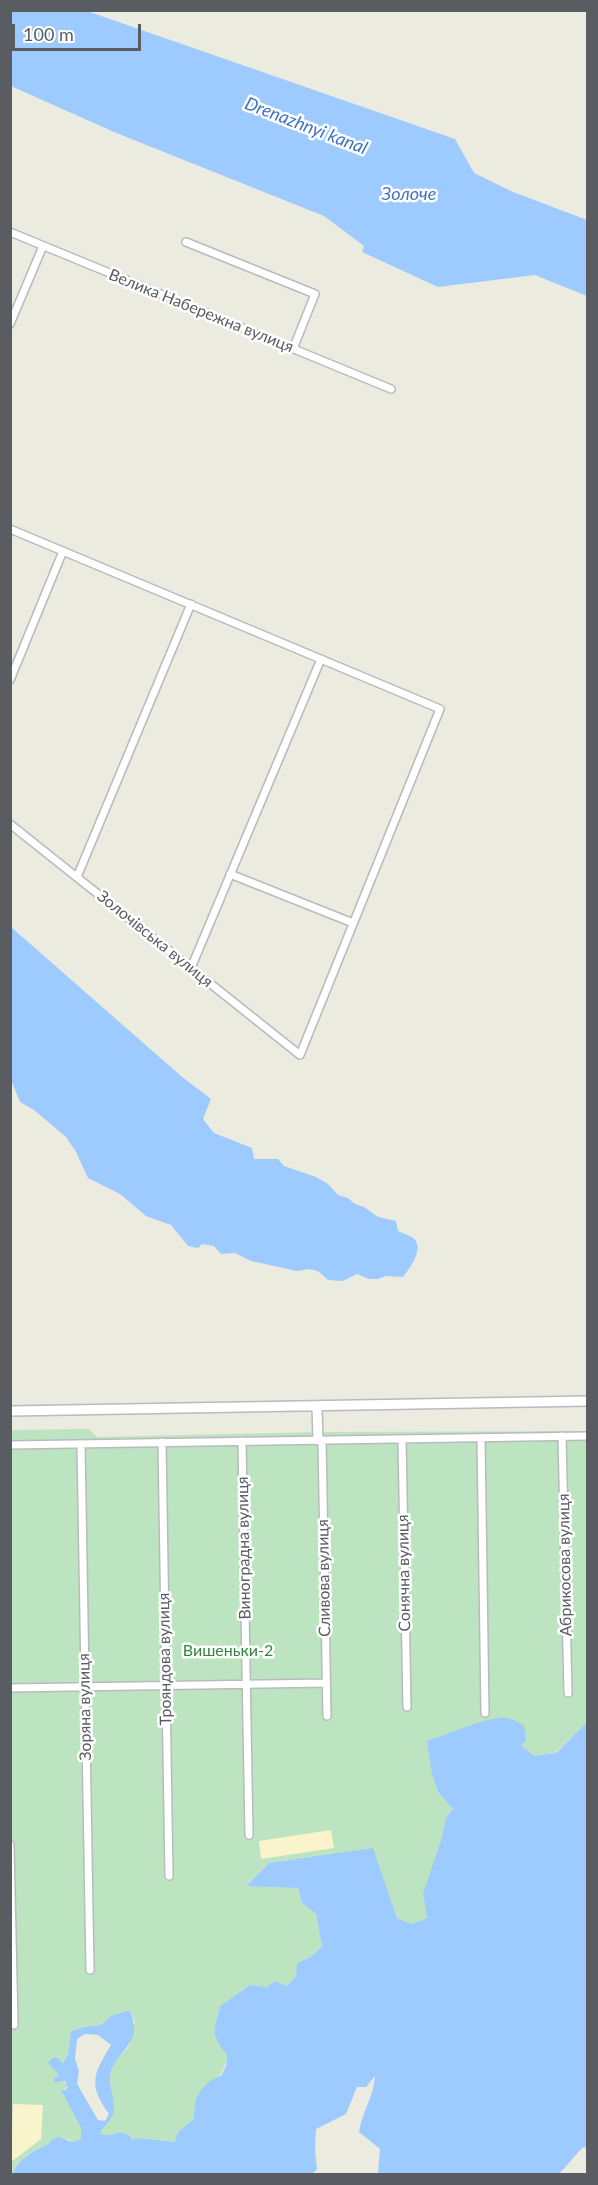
<!DOCTYPE html>
<meta charset="utf-8">
<style>
body{margin:0}
#map{position:relative;width:598px;height:2185px;overflow:hidden;background:#ecebe0;font-family:Lato,sans-serif}
canvas{display:block}
.frame{position:absolute;inset:0;border:12px solid #595c61;pointer-events:none}
.scale{position:absolute;left:12px;top:24px;width:129px;height:27px;box-sizing:border-box;border:3px solid #595c61;border-top:0;padding-left:8px;font-size:18px;line-height:21px;white-space:nowrap;color:#595c61;-webkit-text-stroke:4px #fff;paint-order:stroke}
</style>
<div id="map">
<canvas width="598" height="2185"></canvas>
<div class="frame"></div>
<div class="scale">100 m</div>
</div>
<script>
const context = document.querySelector('canvas').getContext('2d');
context.lineJoin = 'round';
function fill(path, color) {
  context.fillStyle = color;
  context.fill(path, 'evenodd');
}
function trace(path, color, width, dash) {
  context.strokeStyle = color;
  context.lineWidth = width;
  context.lineCap = dash ? 'butt' : 'round';
  context.setLineDash(dash || []);
  context.stroke(path);
}
function write(font, color, halo, rows, align = 'center') {
  context.font = font + ' Lato,sans-serif';
  context.lineWidth = 5;
  context.setLineDash([]);
  context.textBaseline = 'middle';
  context.strokeStyle = halo;
  context.fillStyle = color;
  for (const [text, x, y, turn = 0] of rows) {
    context.save();
    context.translate(x, y);
    context.rotate((+turn || 0) * Math.PI / 180);
    context.textAlign = isNaN(turn) ? turn : align;
    if (halo) context.strokeText(text, 0, 0);
    context.fillText(text, 0, 0);
    context.restore();
  }
}
const green = new Path2D(`
 M 89,1429 L 97,1437 L 318,1432 L 588,1431 L 587,1722 L 555,1753 L 534,1756 L 521,1745 L 432,1774 L 438,1792 L 453,1809 L 446,1818 L 442,1837 L 423,1893 L 427,1918 L 411,1924 L 397,1918 L 372,1849 L 269,1863 L 246,1885 L 298,1888 L 302,1903 L 316,1914 L 322,1946 L 312,1956 L 297,1963 L 296,1976 L 287,1986 L 275,1981 L 267,1987 L 250,1985 L 220,2006 C 214,2031 209,2034 227,2055 C 225,2076 209,2088 195,2102 L 194,2119 L 178,2132 L 176,2142 L 139,2138 L 132,2140 L 130,2136 L 120,2132 L 112,2135 L 100,2134 L 113,2114 L 110,2075 L 116,2061 L 129,2046 L 135,2022 L 128,2010 L 111,2016 L 101,2025 L 83,2027 L 71,2031 L 68,2055 L 63,2063 L 56,2057 L 52,2058 L 49,2063 L 60,2075 L 57,2078 L 67,2084 L 68,2087 L 62,2090 L 81,2128 L 81,2139 L 73,2142 L 68,2139 C 47,2144 19,2152 13,2174 L 10,2174 L 10,1430 Z`);
const sand = new Path2D(`
 M 331,1830 L 334,1848 L 261,1859 L 259,1841 Z
 M 13,2104 L 43,2105 L 41,2139 L 11,2162 Z`);
const water = new Path2D(`
 M 70,11 L 87,11 L 455,139 L 474,173 L 513,192 L 587,220 L 587,296 L 535,275 L 438,287 L 362,252 L 364,246 L 324,216 L 114,132 L 11,86 L 11,11 Z
 M 11,927 L 181,1076 L 211,1099 L 203,1119 L 214,1133 L 252,1148 L 254,1159 L 278,1159 L 284,1166 L 316,1177 L 328,1184 L 338,1195 L 348,1198 L 355,1204 L 364,1207 L 378,1217 L 396,1221 L 398,1231 C 402,1233 408,1235 412,1237 C 426,1247 410,1268 403,1277 L 386,1276 L 378,1279 L 369,1279 L 357,1274 L 343,1281 L 328,1280 L 318,1271 L 309,1269 L 297,1271 L 251,1261 L 235,1253 L 221,1254 L 214,1246 L 202,1244 L 198,1248 L 188,1246 L 171,1225 L 146,1216 L 120,1194 L 88,1178 L 76,1152 L 66,1137 L 34,1110 L 20,1102 L 11,1080 Z
 M 502,1717 L 516,1721 L 524,1726 L 526,1740 L 521,1745 L 534,1756 L 556,1753 L 587,1722 L 587,2147 L 582,2148 L 559,2174 L 378,2174 L 380,2149 L 359,2132 C 362,2112 374,2096 375,2076 L 366,2087 L 357,2087 L 346,2114 L 316,2129 L 315,2150 L 317,2169 L 312,2174 L 13,2174 C 17,2159 34,2150 49,2144 L 51,2140 L 58,2137 L 73,2142 L 81,2139 L 81,2128 L 61,2090 L 65,2090 L 68,2087 L 65,2081 L 54,2082 L 54,2079 L 59,2075 L 48,2063 L 52,2058 L 56,2057 L 63,2063 L 68,2055 L 71,2031 L 83,2027 L 101,2025 L 111,2016 L 129,2010 C 145,2042 119,2048 111,2072 C 107,2085 117,2101 113,2114 C 111,2120 103,2127 100,2134 L 112,2135 L 120,2132 L 130,2136 L 132,2140 L 139,2138 L 175,2142 L 178,2132 L 194,2119 C 194,2115 194,2109 195,2104 C 196,2093 210,2078 221,2076 L 226,2066 L 227,2055 C 209,2033 214,2032 220,2006 L 250,1985 L 267,1987 L 275,1981 L 287,1986 L 296,1976 L 297,1963 L 312,1956 L 322,1946 L 316,1914 L 302,1903 L 298,1888 L 246,1886 L 269,1863 L 373,1848 L 397,1918 L 411,1924 L 427,1918 L 423,1893 L 442,1837 L 446,1818 L 453,1809 L 438,1792 L 432,1774 L 427,1741 L 480,1722 ZM 85,2034 L 98,2035 L 111,2045 C 93,2075 88,2084 109,2114 L 105,2121 L 98,2120 L 77,2084 L 79,2071 L 75,2059 L 77,2039 Z`);
const minor = new Path2D(`
 M 10,232 L 391,389
 M 186,242 L 315,294 L 293,349
 M 10,324 L 43,246
 M 10,529 L 440,709 L 300,1055 L 10,824
 M 10,680 L 63,551
 M 230,874 L 353,923
 M 77,877 L 191,604
 M 191,968 L 321,659
 M 562,1436 L 568,1693
 M 481,1438 L 485,1713
 M 402,1439 L 407,1707
 M 322,1440 L 327,1716
 M 242,1441 L 249,1835
 M 162,1442 L 169,1876
 M 81,1444 L 90,1970
 M 10,1445 L 588,1436
 M 10,1688 L 326,1683
 M 10,1845 L 14,2025`);
const tertiary = new Path2D(`
 M 317,1407 L 318,1440
 M 10,1411 L 588,1401`);
const streetNames = [
 ["Велика Набережна вулиця",201,311,22],
 ["Золочівська вулиця",155,939,39],
 ["Виноградна вулиця",244,1548,-91],
 ["Абрикосова вулиця",565,1565,-91],
 ["Сонячна вулиця",404,1573,-91],
 ["Сливова вулиця",324,1578,-91],
 ["Трояндова вулиця",165,1659,-91],
 ["Зоряна вулиця",85,1707,-91]
];
const parkNames = [
 ["Вишеньки-2",228,1651]
];
const waterNames = [
 ["Drenazhnyi kanal",306,126,21],
 ["Золоче",409,194]
];
fill(green, '#bce4c0');
fill(sand, '#faf4cd');
fill(water, '#9dcaff');
trace(minor, '#b8babf', 10);
trace(tertiary, '#b8babf', 12);
trace(minor, '#fff', 7);
trace(tertiary, '#fff', 9);
write('16px', '#595c61', '#fff', streetNames);
write('16px', '#348540', '#fff', parkNames);
write('italic 18px', '#4072c2', '#fff', waterNames);
</script>
